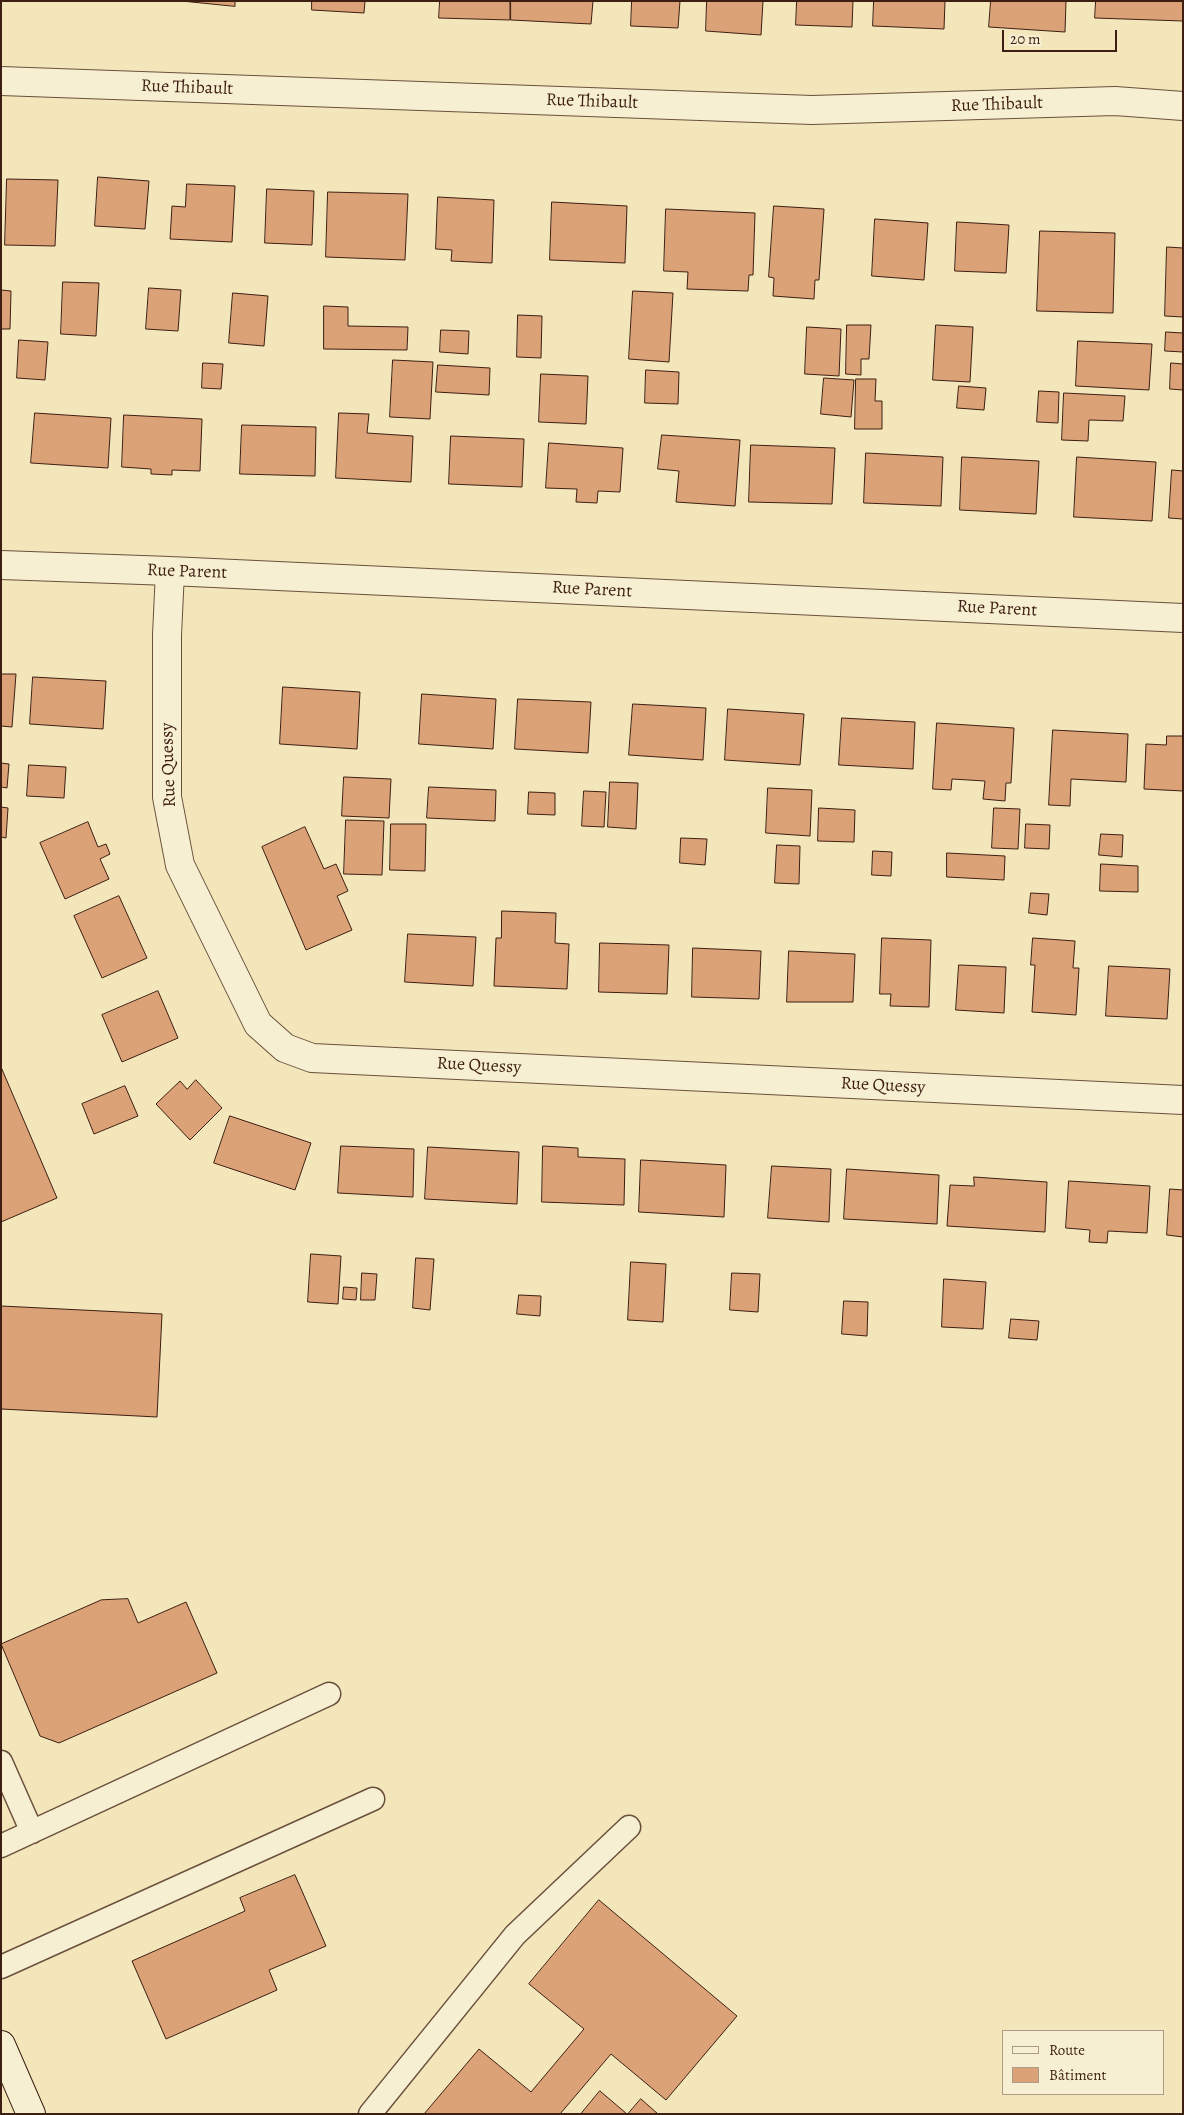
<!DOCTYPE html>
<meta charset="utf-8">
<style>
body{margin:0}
#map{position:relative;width:1184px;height:2115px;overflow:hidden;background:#f3e6ba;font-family:Alegreya,serif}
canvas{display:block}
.frame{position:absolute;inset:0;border:2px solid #3d1e12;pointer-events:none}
.legend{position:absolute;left:1002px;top:2030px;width:162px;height:65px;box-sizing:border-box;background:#f7efd2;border:1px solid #ad9b85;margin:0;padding:6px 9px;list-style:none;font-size:15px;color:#3d1e12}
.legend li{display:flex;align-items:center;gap:10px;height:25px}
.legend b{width:25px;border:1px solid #ad9b85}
.scale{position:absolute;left:1002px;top:30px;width:115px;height:22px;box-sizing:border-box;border:2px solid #3d1e12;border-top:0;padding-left:6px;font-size:15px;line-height:18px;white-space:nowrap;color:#3d1e12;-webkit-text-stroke:4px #f7efd2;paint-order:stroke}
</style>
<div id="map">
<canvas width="1184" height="2115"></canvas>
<div class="frame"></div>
<ul class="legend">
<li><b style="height:6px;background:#f7efd2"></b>Route</li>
<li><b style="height:14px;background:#dba278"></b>Bâtiment</li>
</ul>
<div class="scale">20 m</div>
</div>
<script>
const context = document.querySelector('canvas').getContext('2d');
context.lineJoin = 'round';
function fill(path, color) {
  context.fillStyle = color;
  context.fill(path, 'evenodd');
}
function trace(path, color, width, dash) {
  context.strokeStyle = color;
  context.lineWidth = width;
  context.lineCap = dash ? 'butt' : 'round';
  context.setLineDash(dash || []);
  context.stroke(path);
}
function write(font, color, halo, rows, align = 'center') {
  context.font = font + ' Alegreya,serif';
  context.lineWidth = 4;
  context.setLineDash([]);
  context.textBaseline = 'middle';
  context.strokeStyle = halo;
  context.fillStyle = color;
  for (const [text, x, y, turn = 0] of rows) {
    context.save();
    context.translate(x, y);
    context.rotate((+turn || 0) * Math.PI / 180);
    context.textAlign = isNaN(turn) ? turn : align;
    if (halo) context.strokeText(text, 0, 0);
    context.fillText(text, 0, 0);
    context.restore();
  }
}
const building = new Path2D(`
 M 182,1 L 235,1 L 235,6 Z
 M 312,1 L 365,1 L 364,13 L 312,10 Z
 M 440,1 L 510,1 L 510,20 L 439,18 Z
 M 511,1 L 593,1 L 591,24 L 511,20 Z
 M 632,1 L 680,1 L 678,28 L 631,26 Z
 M 707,1 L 763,1 L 761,35 L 706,31 Z
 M 797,1 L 853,1 L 852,27 L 796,25 Z
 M 874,1 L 945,1 L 944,29 L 873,26 Z
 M 991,1 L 1066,1 L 1065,32 L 989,27 Z
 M 1096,1 L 1183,1 L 1183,21 L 1095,18 Z
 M 98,177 L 149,181 L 145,229 L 95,226 Z
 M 7,179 L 58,180 L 55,246 L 5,245 Z
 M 187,184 L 235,186 L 232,242 L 170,239 L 172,206 L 185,207 Z
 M 267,189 L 314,191 L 312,245 L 265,243 Z
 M 328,192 L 408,194 L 405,260 L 326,257 Z
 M 438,197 L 494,200 L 492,263 L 451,261 L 452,250 L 436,249 Z
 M 552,202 L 627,206 L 625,263 L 550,260 Z
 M 774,206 L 824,209 L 819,280 L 815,280 L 814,299 L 773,296 L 774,278 L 769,277 Z
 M 666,209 L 755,213 L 753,275 L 749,275 L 748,291 L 687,289 L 688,272 L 664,271 Z
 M 875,219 L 928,223 L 924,280 L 872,276 Z
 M 957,222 L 1009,225 L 1006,273 L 955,271 Z
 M 1040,231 L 1115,233 L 1113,313 L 1037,311 Z
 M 1167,247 L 1183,248 L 1183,317 L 1165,316 Z
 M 63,282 L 99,283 L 96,336 L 61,334 Z
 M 149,288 L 181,290 L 178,331 L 146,329 Z
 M 1,290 L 11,291 L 10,329 L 1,329 Z
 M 633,291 L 673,293 L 669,362 L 629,359 Z
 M 233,293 L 268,296 L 264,346 L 229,343 Z
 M 324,306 L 348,307 L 348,326 L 408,327 L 407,350 L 324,349 Z
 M 518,315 L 542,316 L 541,358 L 517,357 Z
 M 847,325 L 871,325 L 869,359 L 861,359 L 861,375 L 846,374 Z
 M 936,325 L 973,327 L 970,382 L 933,380 Z
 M 807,327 L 841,329 L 839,376 L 805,374 Z
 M 441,330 L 469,331 L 468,354 L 440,352 Z
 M 1166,332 L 1183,333 L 1183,352 L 1165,351 Z
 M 19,340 L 48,342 L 45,380 L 17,378 Z
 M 1078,341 L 1152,344 L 1149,390 L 1076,386 Z
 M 393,360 L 433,362 L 430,419 L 390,417 Z
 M 203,363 L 223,364 L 221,389 L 202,388 Z
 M 1171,363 L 1183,364 L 1183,390 L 1170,389 Z
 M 438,365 L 490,368 L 489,395 L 436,392 Z
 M 646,370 L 679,372 L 678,404 L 645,403 Z
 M 541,374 L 588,376 L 586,424 L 539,422 Z
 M 824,378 L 854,380 L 851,417 L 821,414 Z
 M 856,379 L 876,379 L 875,401 L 882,401 L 882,429 L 855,429 Z
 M 959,386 L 986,388 L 984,410 L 957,408 Z
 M 1039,391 L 1059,392 L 1058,423 L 1037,422 Z
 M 1064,393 L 1125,396 L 1123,421 L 1089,420 L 1088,441 L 1062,440 Z
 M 35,413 L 111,418 L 108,468 L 31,463 Z
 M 339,413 L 369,414 L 367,433 L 413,436 L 411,482 L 336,478 Z
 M 124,415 L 202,419 L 200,471 L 172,470 L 172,475 L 151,474 L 151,469 L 122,467 Z
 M 242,425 L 316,427 L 315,476 L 240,474 Z
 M 662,435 L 740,440 L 735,506 L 676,502 L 679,471 L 658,469 Z
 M 451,436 L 524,439 L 522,487 L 449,484 Z
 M 549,443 L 623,448 L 620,492 L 598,491 L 597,503 L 576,502 L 577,489 L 546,488 Z
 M 751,445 L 835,448 L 832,504 L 749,502 Z
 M 866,453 L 943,457 L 941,506 L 864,503 Z
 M 962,457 L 1039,461 L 1036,514 L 960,510 Z
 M 1077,457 L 1156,462 L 1152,521 L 1074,517 Z
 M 1172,470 L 1183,471 L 1183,519 L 1169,518 Z
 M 1,674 L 16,674 L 12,727 L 1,726 Z
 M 33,677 L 106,681 L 103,729 L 30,724 Z
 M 283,687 L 360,692 L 357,749 L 280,744 Z
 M 422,694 L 496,699 L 493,749 L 419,744 Z
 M 518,699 L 591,702 L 588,753 L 515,749 Z
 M 633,704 L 706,708 L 703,760 L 629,755 Z
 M 728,709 L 804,714 L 800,765 L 725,760 Z
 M 842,718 L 915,722 L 913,769 L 839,765 Z
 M 937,723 L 1014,728 L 1011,783 L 1006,783 L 1005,801 L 983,799 L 985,781 L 952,779 L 951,790 L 933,789 Z
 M 1053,730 L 1128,734 L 1126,782 L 1071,779 L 1070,806 L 1049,805 Z
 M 1167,736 L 1183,736 L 1183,791 L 1144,789 L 1146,744 L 1166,745 Z
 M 1,763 L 9,764 L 7,788 L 1,787 Z
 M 29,765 L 66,767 L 64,798 L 27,796 Z
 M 344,777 L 391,779 L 389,818 L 342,816 Z
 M 610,782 L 638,783 L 636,829 L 608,827 Z
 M 429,787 L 496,790 L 495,821 L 427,818 Z
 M 768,788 L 812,790 L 810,836 L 766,833 Z
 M 584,791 L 606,792 L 604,827 L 582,826 Z
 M 529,792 L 555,793 L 555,815 L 528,814 Z
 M 1,807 L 8,808 L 6,838 L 1,837 Z
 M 819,808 L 855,810 L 854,842 L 818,841 Z
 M 994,808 L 1020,809 L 1018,849 L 992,848 Z
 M 346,820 L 384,821 L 382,875 L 344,874 Z
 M 88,822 L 98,847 L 106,844 L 110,854 L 100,859 L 109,879 L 65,899 L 40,843 Z
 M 391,824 L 426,824 L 425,871 L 390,870 Z
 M 1026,824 L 1050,825 L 1049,849 L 1025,848 Z
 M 305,827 L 324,869 L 336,864 L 348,891 L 337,896 L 352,930 L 306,950 L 262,847 Z
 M 1101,834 L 1123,835 L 1122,857 L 1099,855 Z
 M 681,838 L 707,839 L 705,865 L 680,863 Z
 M 777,845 L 800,846 L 799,884 L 775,883 Z
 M 873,851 L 892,852 L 891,876 L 872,875 Z
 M 947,853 L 1005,856 L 1004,880 L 947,877 Z
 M 1101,864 L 1138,866 L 1138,892 L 1100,891 Z
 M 1031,893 L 1049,894 L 1047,915 L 1029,913 Z
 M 119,896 L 147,958 L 102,978 L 74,916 Z
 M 502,911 L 556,913 L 555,943 L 569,944 L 567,989 L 494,986 L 496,938 L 501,938 Z
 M 408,934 L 476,937 L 473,986 L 405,982 Z
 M 882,938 L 931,940 L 929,1007 L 890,1006 L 891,994 L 880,994 Z
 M 1033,938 L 1075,941 L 1073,968 L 1079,968 L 1076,1015 L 1032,1012 L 1035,965 L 1031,965 Z
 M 600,943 L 669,945 L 667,994 L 599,992 Z
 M 693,948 L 761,951 L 759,999 L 692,997 Z
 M 789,951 L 855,954 L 853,1002 L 787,1002 Z
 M 959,965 L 1006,967 L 1004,1013 L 956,1010 Z
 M 1109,966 L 1170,969 L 1167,1019 L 1106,1016 Z
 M 158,991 L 178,1038 L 122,1062 L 102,1015 Z
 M 1,1067 L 57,1198 L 1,1222 Z
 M 196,1080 L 222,1108 L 190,1140 L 156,1104 L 180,1081 L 187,1089 Z
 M 125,1086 L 138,1116 L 94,1134 L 82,1104 Z
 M 230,1116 L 311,1143 L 295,1190 L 214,1163 Z
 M 341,1146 L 414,1149 L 413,1197 L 338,1193 Z
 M 543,1146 L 578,1148 L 578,1157 L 625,1159 L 624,1205 L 542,1202 Z
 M 428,1147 L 519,1152 L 517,1204 L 425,1199 Z
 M 641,1160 L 726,1165 L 724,1217 L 639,1212 Z
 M 772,1166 L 831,1169 L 829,1222 L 768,1218 Z
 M 847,1169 L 939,1175 L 937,1224 L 844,1219 Z
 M 974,1177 L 1047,1182 L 1045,1232 L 947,1226 L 950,1185 L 974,1186 Z
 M 1069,1181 L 1150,1186 L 1147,1233 L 1108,1231 L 1107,1243 L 1089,1242 L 1090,1230 L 1066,1228 Z
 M 1170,1189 L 1183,1190 L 1183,1237 L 1167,1235 Z
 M 311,1254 L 341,1256 L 338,1304 L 308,1302 Z
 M 416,1258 L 434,1259 L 430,1310 L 413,1308 Z
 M 631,1262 L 666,1264 L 663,1322 L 628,1320 Z
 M 362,1273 L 377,1274 L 375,1300 L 361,1300 Z
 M 732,1273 L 760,1274 L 758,1312 L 730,1310 Z
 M 944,1279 L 986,1282 L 983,1329 L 942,1327 Z
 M 344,1287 L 357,1288 L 356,1300 L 343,1299 Z
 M 519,1295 L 541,1296 L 540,1316 L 517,1314 Z
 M 844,1301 L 868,1302 L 867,1336 L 842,1334 Z
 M 1,1306 L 162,1314 L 157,1417 L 1,1409 Z
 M 1011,1319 L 1039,1321 L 1037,1340 L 1009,1338 Z
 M 128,1599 L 138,1623 L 186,1602 L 217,1673 L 59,1743 L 40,1736 L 1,1644 L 101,1600 Z
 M 295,1875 L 326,1946 L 269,1970 L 277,1990 L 166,2039 L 132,1961 L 245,1911 L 240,1898 Z
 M 599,1900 L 737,2016 L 666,2100 L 611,2054 L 560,2114 L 424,2114 L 479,2049 L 531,2092 L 584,2029 L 529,1984 Z
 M 600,2091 L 627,2114 L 581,2114 Z
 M 641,2099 L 658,2114 L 628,2114 Z`);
const lane = new Path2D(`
 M 1,1762 L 32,1832
 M 1,1846 L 329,1694
 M 1,1967 L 373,1799
 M 370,2114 L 515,1935 L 629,1827`);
const street = new Path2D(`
 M 1,81 L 812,110 L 1115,101 L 1183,106
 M 1,565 L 170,571 L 1183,618
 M 170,571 L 167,635 L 167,797 L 180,865 L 258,1024 L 285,1048 L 312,1058 L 1183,1100`);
const secondary = new Path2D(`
 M 1,2045 L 31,2114`);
const streetNames = [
 ["Rue Thibault",187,88,2],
 ["Rue Thibault",592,102,2],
 ["Rue Thibault",997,105,-2],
 ["Rue Parent",187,572,2],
 ["Rue Parent",592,590,3],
 ["Rue Parent",997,609,3],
 ["Rue Quessy",169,765,-92],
 ["Rue Quessy",479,1066,3],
 ["Rue Quessy",883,1086,3]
];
fill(building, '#dba278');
trace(building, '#3d1e12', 1);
trace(lane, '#6a503c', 25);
trace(street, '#6a503c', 30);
trace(secondary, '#3d1e12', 30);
trace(lane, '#f7efd2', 22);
trace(street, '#f7efd2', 28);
trace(secondary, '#f7efd2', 28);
write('18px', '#3d1e12', '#f7efd2', streetNames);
</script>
